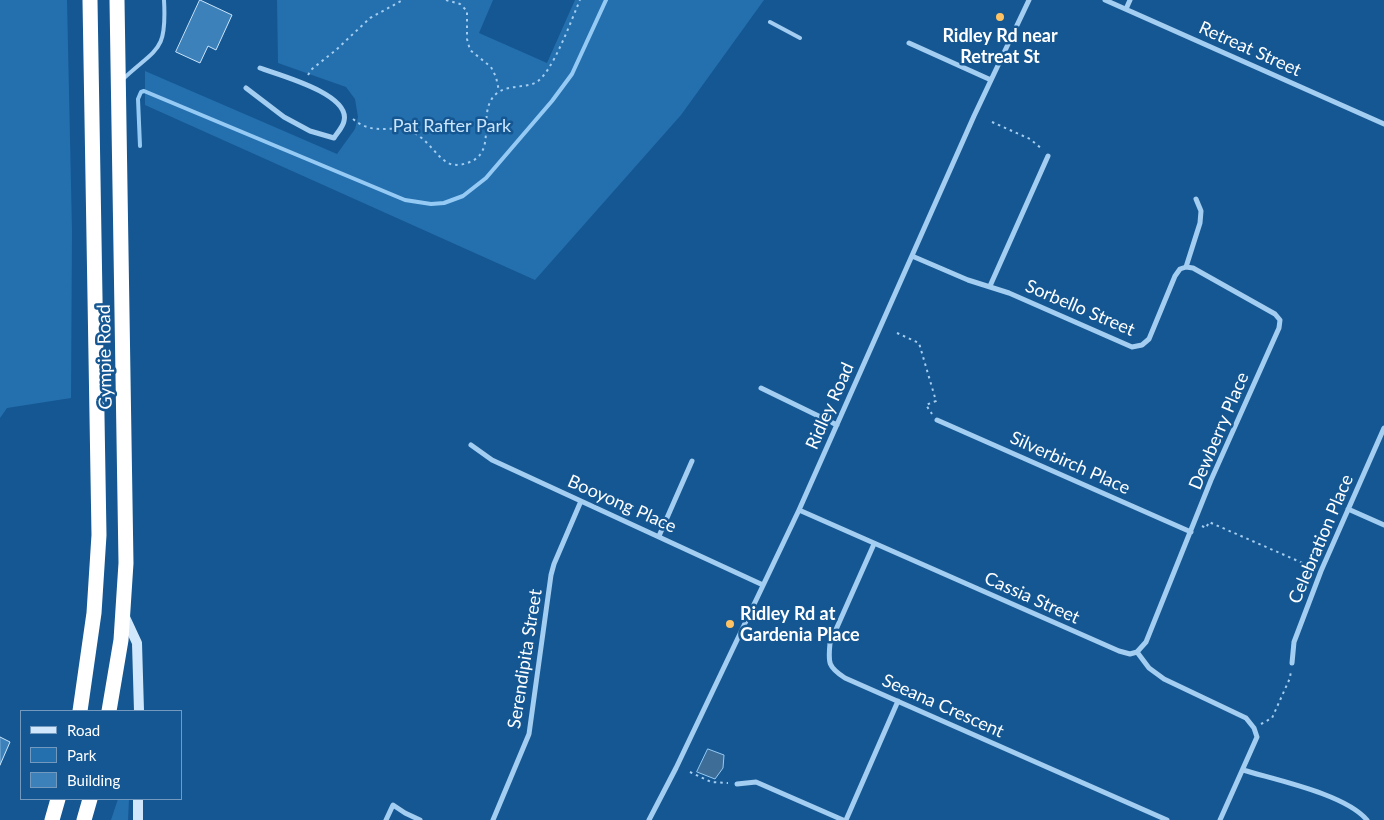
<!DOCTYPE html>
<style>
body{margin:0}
#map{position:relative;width:1384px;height:820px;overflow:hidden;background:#155792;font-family:Lato,sans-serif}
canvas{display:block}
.legend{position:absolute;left:20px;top:710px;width:162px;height:90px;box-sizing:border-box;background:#155792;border:1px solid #739abe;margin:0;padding:6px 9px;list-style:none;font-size:15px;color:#fff}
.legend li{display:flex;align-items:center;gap:10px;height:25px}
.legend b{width:25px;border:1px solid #739abe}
</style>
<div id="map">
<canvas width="1384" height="820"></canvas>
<ul class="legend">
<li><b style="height:6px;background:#d1e8fc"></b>Road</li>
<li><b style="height:14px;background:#2470af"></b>Park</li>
<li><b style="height:14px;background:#3d81ba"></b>Building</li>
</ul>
</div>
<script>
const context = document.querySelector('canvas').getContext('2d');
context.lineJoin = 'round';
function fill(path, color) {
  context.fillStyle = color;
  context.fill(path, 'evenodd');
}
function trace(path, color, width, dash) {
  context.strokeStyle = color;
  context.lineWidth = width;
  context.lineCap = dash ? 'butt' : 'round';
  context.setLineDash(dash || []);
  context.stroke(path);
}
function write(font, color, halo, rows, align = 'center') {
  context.font = font + ' Lato,sans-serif';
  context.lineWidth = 5;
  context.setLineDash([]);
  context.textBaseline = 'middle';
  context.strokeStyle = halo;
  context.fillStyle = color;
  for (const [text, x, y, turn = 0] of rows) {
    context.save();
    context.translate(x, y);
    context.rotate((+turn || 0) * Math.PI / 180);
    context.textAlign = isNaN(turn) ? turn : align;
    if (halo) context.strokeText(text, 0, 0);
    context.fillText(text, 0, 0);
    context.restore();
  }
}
const green = new Path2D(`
 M 0,0 L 67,0 L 72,231 L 71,398 L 7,408 L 0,418 Z
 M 277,0 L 493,0 L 479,33 L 547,63 L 575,0 L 764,0 L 681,115 L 535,280 L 145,105 L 145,71 L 337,154 L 355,129 L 358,117 L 355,99 L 346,87 L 278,63 Z
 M 118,799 L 129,799 L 128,820 L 111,820 Z`);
const water = new Path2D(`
 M 708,749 L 724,755 L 723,768 L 715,779 L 697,772 Z`);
const stream = new Path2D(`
 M 140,146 L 138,99 L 141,92 L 144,91 L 405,200 L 431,204 L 444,203 L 463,196 L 486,178 L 552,101 L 572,74 L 606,0`);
const building = new Path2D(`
 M 200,0 L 232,15 L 216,50 L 208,46 L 200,63 L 176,52 Z
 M 0,737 L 10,742 L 0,765 Z`);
const path = new Path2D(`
 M 446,0 L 460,4 L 467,11 L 467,39 L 470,50 L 491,67 L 496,77 L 499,91
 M 308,75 L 312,69 L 336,50 L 370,18 L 403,0
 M 353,119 C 376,138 393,122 414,133 C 428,140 437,157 448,163 C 454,166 461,165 467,163 C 500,153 475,113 496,94 C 506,85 523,88 535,83 C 552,75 572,18 580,0
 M 992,122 L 1030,139 L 1042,149
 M 897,333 L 919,343 L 936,401 L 926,405 L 932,414
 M 1202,526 L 1206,528 L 1209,522 L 1314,568
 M 1261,724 L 1272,718 L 1290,678 L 1291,670
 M 690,772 L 711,782 L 728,783`);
const lane = new Path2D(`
 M 770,22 L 800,38
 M 122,80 C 157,47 167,53 164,0`);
const street = new Path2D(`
 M 1105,0 L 1384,124
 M 1126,9 L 1130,0
 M 909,43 L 991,80
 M 246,88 L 284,117 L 310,131 L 334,138 C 337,133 343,127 344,121 C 351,94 279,75 260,68
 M 912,256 L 968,280 L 1009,293 L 1132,347 L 1142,345 L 1149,339 L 1175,276 L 1180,269 L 1186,267 L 1200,223 L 1201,211 L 1196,199
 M 990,286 L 1048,156
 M 761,388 L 837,425
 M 937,420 L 1191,532
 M 471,445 L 492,460 L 763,585
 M 1348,509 L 1384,525
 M 799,510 L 1119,651 L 1130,654 L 1137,652 L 1149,668 L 1164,679 L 1246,718 L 1254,728 L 1257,737 L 1220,820
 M 659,536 L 692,461
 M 874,544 L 830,643 C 828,663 828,667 845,678 L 1167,820
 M 1137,652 L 1146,642 L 1211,480 L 1279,328 L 1280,320 L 1275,314 L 1193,268 L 1186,267
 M 1292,663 L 1294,642 L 1321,571 L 1384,428
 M 1243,770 C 1276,780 1345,794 1367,820
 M 737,784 L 756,782 L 843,820
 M 386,820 L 393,805 L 405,813 L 420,820
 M 493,820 L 529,734 L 551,575 L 554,564 L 581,501
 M 649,820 L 676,768 L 799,510 L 974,116 L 1029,0
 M 846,820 L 898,701`);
const secondary = new Path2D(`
 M 124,615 L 137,643 L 139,711
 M 138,820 L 138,799`);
const highway = new Path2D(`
 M 80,711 L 94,613 L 99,535 L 90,0
 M 109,711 L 121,640 L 126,563 L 117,0
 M 52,820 L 58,799
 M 84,820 L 90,799`);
const markers = [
 [1000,17,5,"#ffc363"],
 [730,624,5,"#ffc363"]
];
const poiNames = [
 ["Ridley Rd near",1000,36],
 ["Retreat St",1000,57],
 ["Ridley Rd at",740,614,"left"],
 ["Gardenia Place",740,635,"left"]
];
const streetNames = [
 ["Retreat Street",1250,49,24],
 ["Sorbello Street",1080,308,23],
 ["Gympie Road",105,357,-91],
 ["Ridley Road",830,406,-66],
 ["Dewberry Place",1219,431,-67],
 ["Silverbirch Place",1070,463,24],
 ["Booyong Place",622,504,24],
 ["Celebration Place",1321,539,-67],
 ["Cassia Street",1032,598,24],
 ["Serendipita Street",525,659,-81],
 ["Seeana Crescent",943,706,24]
];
const parkNames = [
 ["Pat Rafter Park",452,126]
];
fill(green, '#2470af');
fill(water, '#3e6d98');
trace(water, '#95caf4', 1);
trace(stream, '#95caf4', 4);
fill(building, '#3d81ba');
trace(building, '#cae5fc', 1);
trace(path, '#a3cdf1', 2, [2.5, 4]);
trace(lane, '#a3cdf1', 4);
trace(street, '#a3cdf1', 5);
trace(secondary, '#d1e8fc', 10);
trace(highway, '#fff', 15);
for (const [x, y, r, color] of markers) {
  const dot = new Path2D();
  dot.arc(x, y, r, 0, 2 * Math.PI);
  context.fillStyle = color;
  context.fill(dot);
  trace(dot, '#155792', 2);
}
write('bold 18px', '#fff', '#155792', poiNames);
write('18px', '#fff', '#155792', streetNames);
write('18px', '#cae5fc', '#155792', parkNames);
</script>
